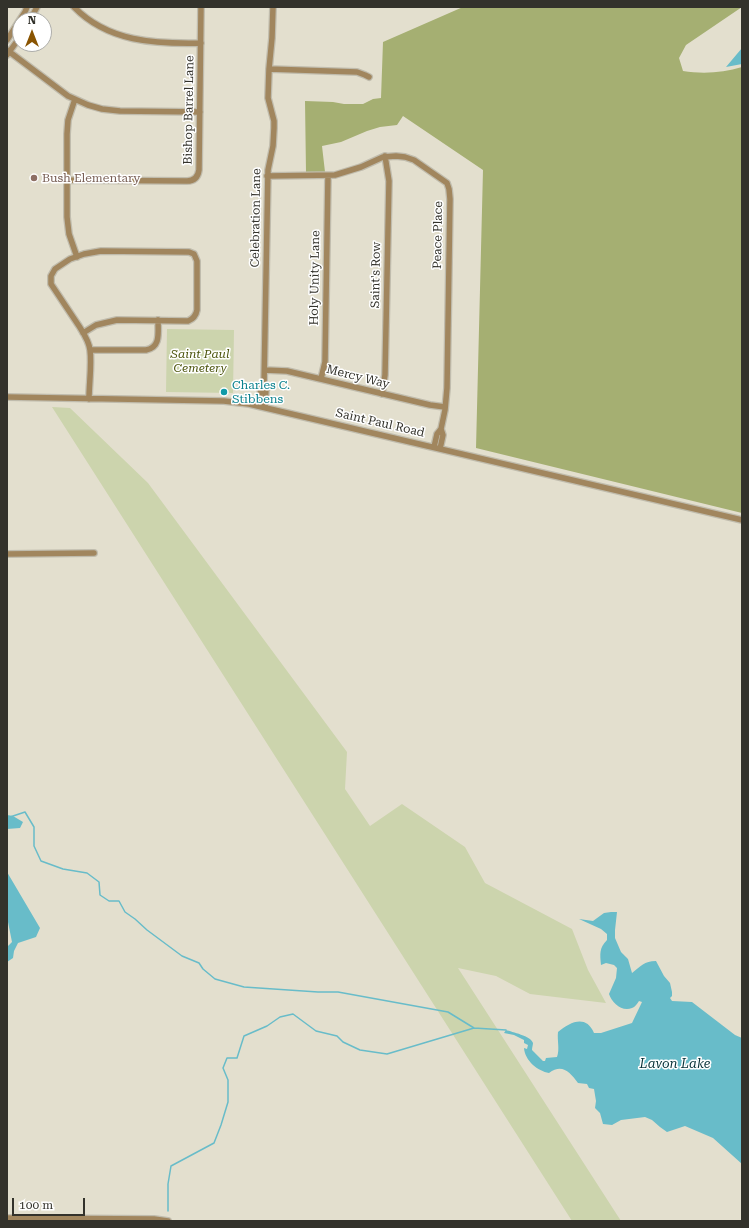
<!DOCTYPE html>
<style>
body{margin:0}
#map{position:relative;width:749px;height:1228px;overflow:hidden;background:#e3dfce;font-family:"Roboto Serif",serif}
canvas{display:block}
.frame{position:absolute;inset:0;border:8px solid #33322b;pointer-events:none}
.north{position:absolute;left:12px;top:12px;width:40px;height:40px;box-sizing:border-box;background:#fff;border:1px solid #adadaa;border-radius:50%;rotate:0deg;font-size:11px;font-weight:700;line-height:16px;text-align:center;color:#33322b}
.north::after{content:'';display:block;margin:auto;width:14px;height:18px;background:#895401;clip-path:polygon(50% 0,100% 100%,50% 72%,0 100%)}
.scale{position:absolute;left:12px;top:1198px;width:73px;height:18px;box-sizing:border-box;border:2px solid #33322b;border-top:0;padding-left:5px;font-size:12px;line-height:14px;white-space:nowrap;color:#33322b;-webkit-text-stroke:3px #fff;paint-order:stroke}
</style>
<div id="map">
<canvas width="749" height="1228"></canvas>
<div class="frame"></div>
<div class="north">N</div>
<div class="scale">100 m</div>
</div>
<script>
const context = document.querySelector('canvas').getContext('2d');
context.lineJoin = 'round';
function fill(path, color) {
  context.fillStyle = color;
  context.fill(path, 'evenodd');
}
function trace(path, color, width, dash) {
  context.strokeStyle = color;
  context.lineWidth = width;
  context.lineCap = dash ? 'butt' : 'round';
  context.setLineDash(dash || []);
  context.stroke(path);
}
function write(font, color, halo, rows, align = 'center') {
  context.font = font + ' "Roboto Serif",serif';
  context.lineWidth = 3;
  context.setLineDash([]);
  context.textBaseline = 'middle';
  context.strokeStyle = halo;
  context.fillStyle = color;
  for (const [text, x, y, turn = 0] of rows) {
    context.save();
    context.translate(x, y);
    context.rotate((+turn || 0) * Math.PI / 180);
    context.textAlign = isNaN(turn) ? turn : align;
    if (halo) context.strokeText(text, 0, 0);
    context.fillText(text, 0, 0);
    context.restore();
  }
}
const green = new Path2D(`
 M 167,329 L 234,330 L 233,393 L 166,392 Z
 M 52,407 L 70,408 L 148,483 L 347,752 L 345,789 L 370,826 L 402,804 L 465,847 L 485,883 L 572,929 L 588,970 L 606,1003 L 530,994 L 496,976 L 458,968 L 621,1221 L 572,1221 Z`);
const forest = new Path2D(`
 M 463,7 L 742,7 L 686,45 L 679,58 L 683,71 C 702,74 723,73 742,67 L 742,513 L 476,448 L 483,170 L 403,116 L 397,125 L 380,127 L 367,131 L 341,142 L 322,146 L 325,172 L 306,172 L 305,101 L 333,102 L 344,104 L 363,104 L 373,99 L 381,98 L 383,42 Z`);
const water = new Path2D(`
 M 742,48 L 742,64 L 726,67 Z
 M 7,815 L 13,816 L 23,822 L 20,828 L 7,829 Z
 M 7,872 L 40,928 L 36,937 L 18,943 L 14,951 L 13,958 L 7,962 L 7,947 L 12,942 L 7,917 Z
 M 611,912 L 617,912 L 615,930 L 615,938 L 621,952 L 628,959 L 632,973 C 641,966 644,961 656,961 L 664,976 L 670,983 L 672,992 L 672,996 L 670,998 L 672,1001 L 692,1002 L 735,1035 L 742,1038 L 742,1164 L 713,1138 L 685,1126 L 667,1132 L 660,1127 L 652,1120 L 645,1117 L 621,1120 L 612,1125 L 603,1124 L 600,1113 L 595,1108 L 596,1101 L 594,1089 L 589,1088 L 587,1084 L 578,1083 C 570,1072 562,1063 549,1073 C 538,1071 525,1061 524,1048 L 527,1049 L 528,1045 L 524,1043 L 524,1040 L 514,1035 L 504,1033 L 506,1030 C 512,1032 531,1036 533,1043 C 533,1045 532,1047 532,1050 L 543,1061 L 545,1061 L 546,1058 L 557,1057 C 560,1049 557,1041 558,1032 C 570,1022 586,1014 594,1033 L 601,1033 L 632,1023 L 642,1002 L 639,1001 C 637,1004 635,1007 632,1008 C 622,1012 612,1003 609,994 L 616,978 L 617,968 L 614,965 L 606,963 L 601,965 C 600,954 599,948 607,940 L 607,934 L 601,929 L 579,919 L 593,921 L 604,913 Z`);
const stream = new Path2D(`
 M 7,818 L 25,812 L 34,827 L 34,846 L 41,861 L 63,869 L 87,873 L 99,882 L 100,895 L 109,901 L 119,901 L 125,912 L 135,919 L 147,930 L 182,956 L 199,963 L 203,969 L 215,979 L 244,987 L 318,992 L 338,992 L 448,1012 L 474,1028
 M 168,1211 L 168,1184 L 171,1166 L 214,1143 L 221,1125 L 228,1102 L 228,1080 L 223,1068 L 227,1058 L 237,1058 L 244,1036 L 267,1026 L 280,1017 L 293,1014 L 316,1031 L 337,1036 L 343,1042 L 360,1050 L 387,1054 L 474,1028 L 506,1030`);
const minor = new Path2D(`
 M 74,7 C 108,42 155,44 201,43
 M 30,20 L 37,7
 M 7,40 L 25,12 L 27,7
 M 7,50 L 68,96 L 88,105 L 102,109 L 120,111 L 200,112
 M 7,55 L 20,37
 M 269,69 L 357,72 L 365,75 L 369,77
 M 75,99 L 68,120 L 67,134 L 67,217 L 69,234 L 77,257
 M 267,176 L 335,175 L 361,167 L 383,157 L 396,156 L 405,157 L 414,160 L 447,183 L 449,189 L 450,199 L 447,388 L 445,410 L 441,429
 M 66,180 L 187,181 C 194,181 198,177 199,170 L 201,7
 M 83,333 L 96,325 L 117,320 L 188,321 C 193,319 196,316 197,310 L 197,261 L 194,254 L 189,252 L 101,251 L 84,254 L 70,259 L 55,269 L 51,276 L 51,284 L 79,326 C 84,334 89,341 90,350 C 92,364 89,384 89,399
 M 90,350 L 146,350 C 161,347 158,333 158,320
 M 265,370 L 287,371 L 430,405 L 445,407
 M 321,379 L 325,362 L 328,176
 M 264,384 L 268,170 L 273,146 L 274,128 L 274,121 L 268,98 L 269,69 L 272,38 L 273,7
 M 382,394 L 385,375 L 389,181 L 385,156
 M 7,397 L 224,401 L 249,404 L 742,520
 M 258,406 L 261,389 L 264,384 L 266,389 L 265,407
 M 434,447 L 437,434 L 441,429 L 443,435 L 440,449
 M 7,554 L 94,553
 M 7,1218 L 154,1219 L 168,1221`);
const markers = [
 [34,178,4,"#8d6e63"],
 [224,392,4,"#0f9aa8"]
];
const streetNames = [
 ["Bishop Barrel Lane",189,110,-89],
 ["Celebration Lane",256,218,-89],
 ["Peace Place",438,235,-89],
 ["Saint's Row",376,275,-89],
 ["Holy Unity Lane",315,278,-89],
 ["Mercy Way",358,377,14],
 ["Saint Paul Road",380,423,13]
];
const educationNames = [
 ["Bush Elementary",42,178]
];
const parkNames = [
 ["Saint Paul",200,354],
 ["Cemetery",200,368]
];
const cultureNames = [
 ["Charles C.",232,385],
 ["Stibbens",232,399]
];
const waterNames = [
 ["Lavon Lake",675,1064]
];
fill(green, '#ccd4ad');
fill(forest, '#a5af72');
fill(water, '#68bcc9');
trace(stream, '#68bcc9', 1.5);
trace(minor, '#c0bcad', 8);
trace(minor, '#a1865e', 5.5);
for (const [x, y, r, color] of markers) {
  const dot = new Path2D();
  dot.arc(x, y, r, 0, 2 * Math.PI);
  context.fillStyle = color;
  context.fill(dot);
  trace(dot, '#fff', 1.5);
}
write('12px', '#33322b', '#fff', streetNames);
write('12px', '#785e54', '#fff', educationNames, 'left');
write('italic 12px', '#4d550e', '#fff', parkNames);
write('12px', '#0d838f', '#fff', cultureNames, 'left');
write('italic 13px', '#073238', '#fff', waterNames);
</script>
